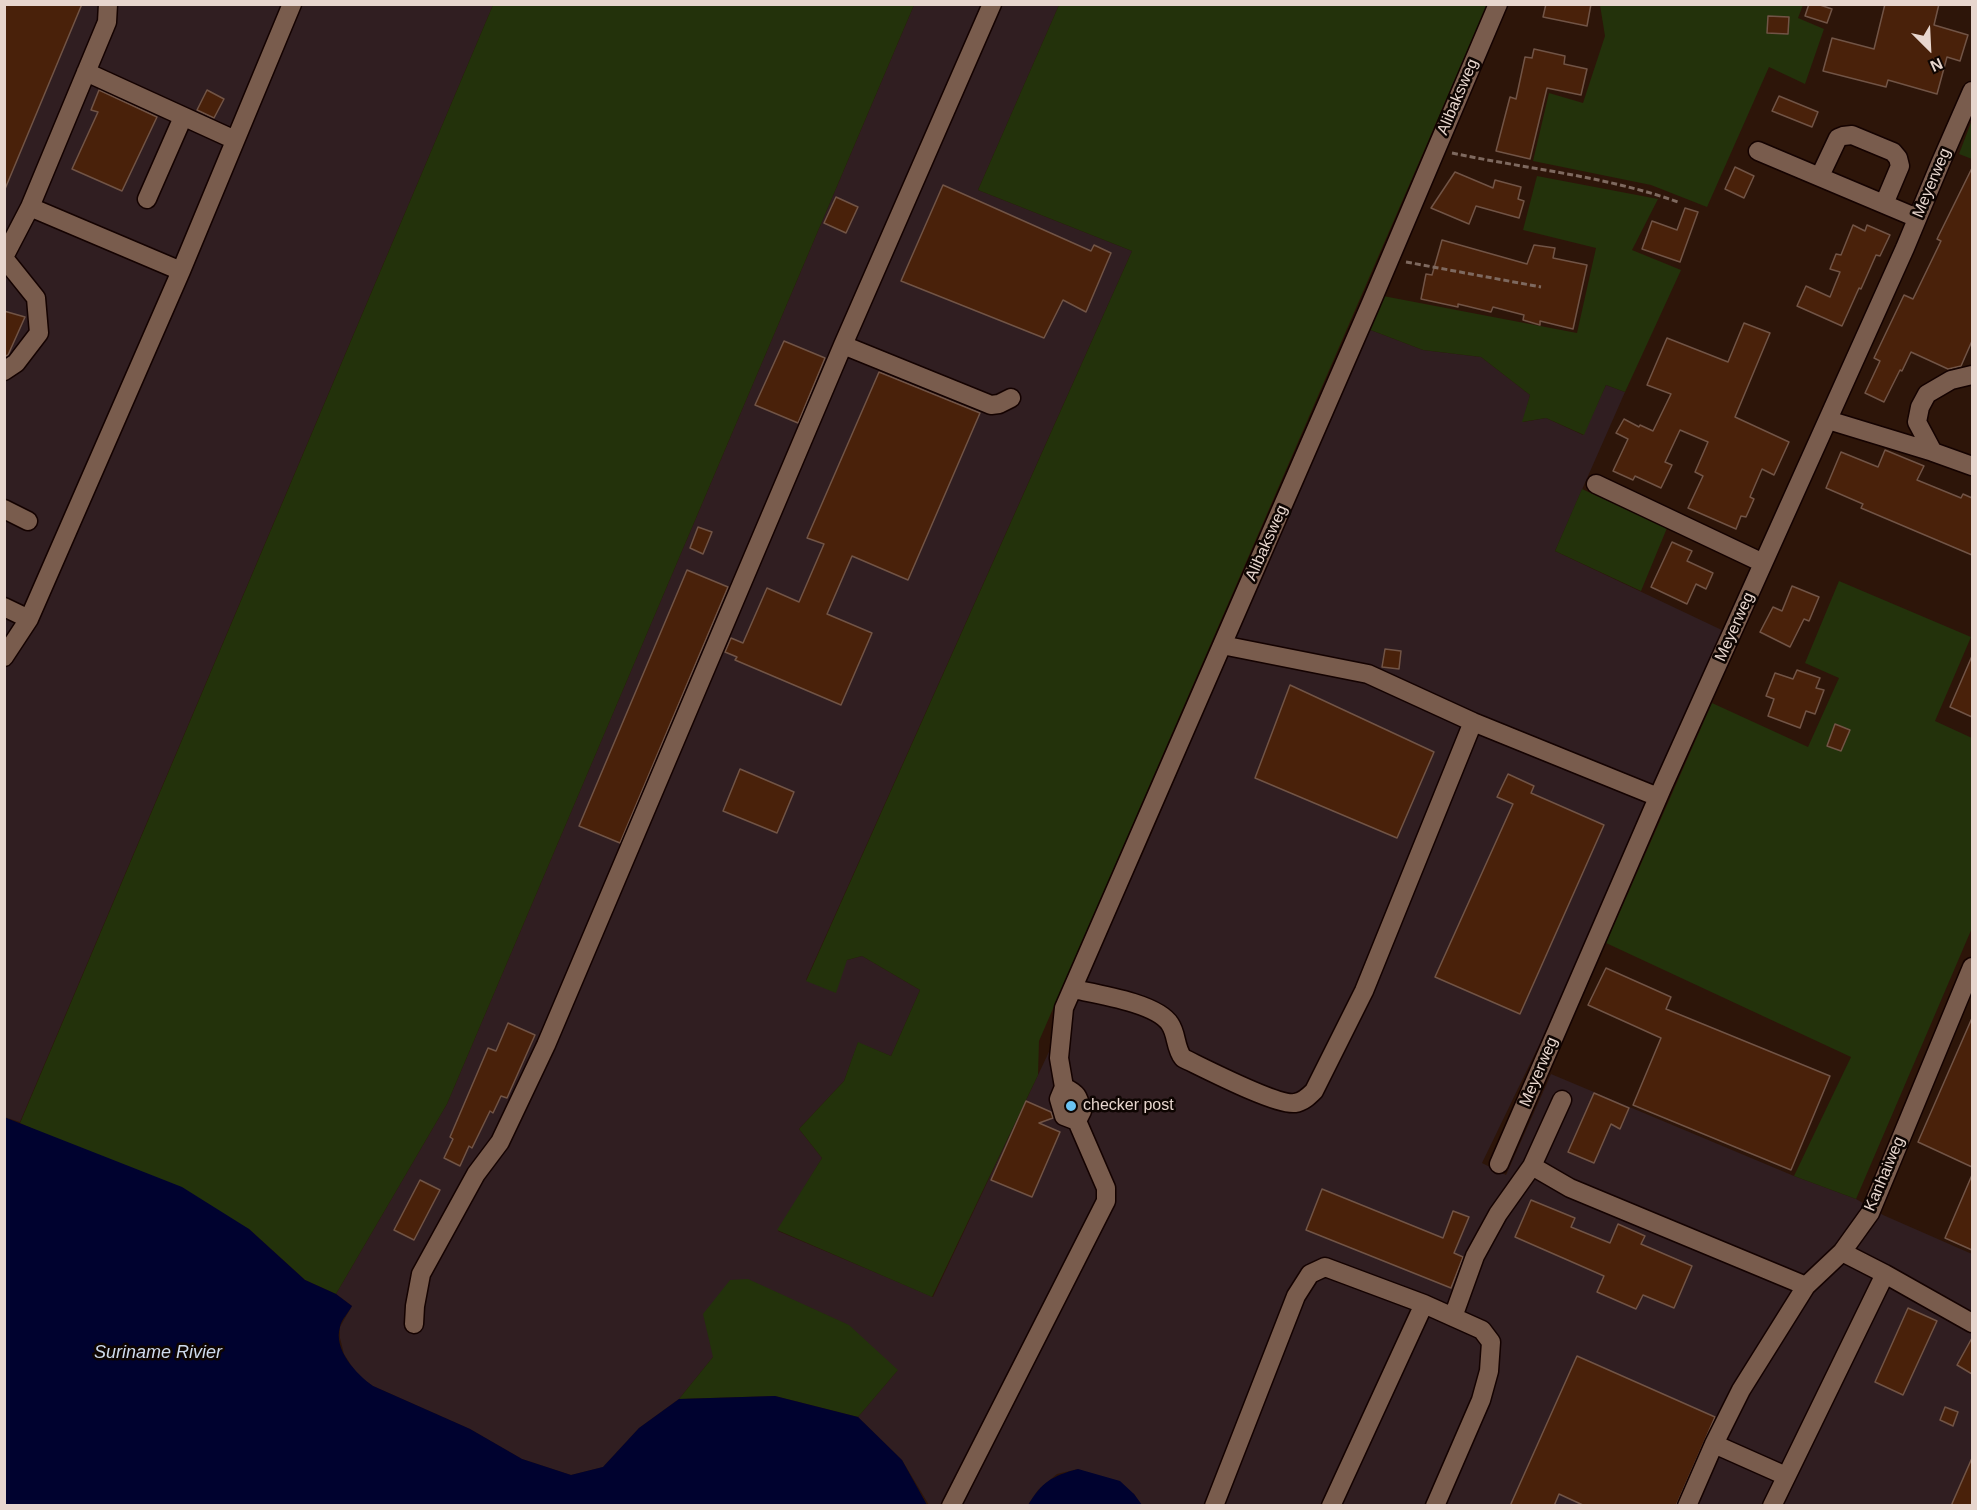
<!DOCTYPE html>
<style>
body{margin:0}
#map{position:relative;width:1977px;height:1510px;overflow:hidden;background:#2d1509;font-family:Helvetica,sans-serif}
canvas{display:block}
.frame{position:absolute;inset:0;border:6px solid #e7d6ce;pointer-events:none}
.north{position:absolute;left:1899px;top:18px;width:60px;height:60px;-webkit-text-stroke:4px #0e0502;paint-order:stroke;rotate:156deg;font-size:16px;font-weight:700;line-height:24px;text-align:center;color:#e7d6ce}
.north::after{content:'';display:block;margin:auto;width:21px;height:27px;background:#e7d6ce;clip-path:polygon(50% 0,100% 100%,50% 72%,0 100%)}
</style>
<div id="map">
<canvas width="1977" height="1510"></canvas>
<div class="frame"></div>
<div class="north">N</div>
</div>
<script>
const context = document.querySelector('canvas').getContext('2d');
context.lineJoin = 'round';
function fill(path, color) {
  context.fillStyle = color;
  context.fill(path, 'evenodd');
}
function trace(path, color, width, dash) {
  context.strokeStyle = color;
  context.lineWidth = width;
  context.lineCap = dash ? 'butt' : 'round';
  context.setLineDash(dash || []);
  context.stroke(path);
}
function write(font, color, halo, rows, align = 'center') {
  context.font = font + ' Helvetica,sans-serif';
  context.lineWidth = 5;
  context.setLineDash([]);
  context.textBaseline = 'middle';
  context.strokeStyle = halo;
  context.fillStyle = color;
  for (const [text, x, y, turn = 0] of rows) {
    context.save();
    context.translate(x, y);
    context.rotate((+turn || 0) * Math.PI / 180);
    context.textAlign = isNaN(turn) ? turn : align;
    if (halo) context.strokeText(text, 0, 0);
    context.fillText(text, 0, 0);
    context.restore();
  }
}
const industrial = new Path2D(`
 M 4,5 L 493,5 L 20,1122 L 4,1117 Z
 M 914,5 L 1059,5 L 978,190 L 1132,251 L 806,980 L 847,960 L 862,956 L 920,990 L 891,1056 L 858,1043 L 844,1081 L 799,1129 L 822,1158 L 778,1231 L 933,1297 L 1143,853 L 1368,329 L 1423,350 L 1481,357 L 1530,395 L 1523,422 L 1546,418 L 1583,435 L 1606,385 L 1625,392 L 1555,551 L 1726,632 L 1542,1039 L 1482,1163 L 1506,1175 L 1551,1074 L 1794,1176 L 1856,1199 L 1883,1215 L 1972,1254 L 1972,1505 L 1142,1506 L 1134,1494 L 1078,1469 L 1057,1474 L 1038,1490 L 1028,1505 L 929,1505 L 902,1460 L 858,1417 L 897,1371 L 713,1357 L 679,1399 L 639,1428 L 603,1467 L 571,1475 L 522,1459 L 470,1429 L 373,1386 L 358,1376 L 344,1354 L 340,1338 L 340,1327 L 352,1306 L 336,1294 L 447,1104 Z`);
const green = new Path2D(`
 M 493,5 L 914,5 L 447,1104 L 336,1294 L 305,1280 L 249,1229 L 20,1123 Z
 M 1059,5 L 1487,5 L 1039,1041 L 1038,1075 L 932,1297 L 777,1230 L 822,1158 L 799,1129 L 844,1081 L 858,1042 L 891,1056 L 920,990 L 862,956 L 847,960 L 836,993 L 806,981 L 1132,251 L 978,190 Z
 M 1600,5 L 1803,5 L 1798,18 L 1824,29 L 1805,84 L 1769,67 L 1707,207 L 1651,185 L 1533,161 L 1549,93 L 1583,103 L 1605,36 Z
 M 1972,120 L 1972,159 L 1959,154 Z
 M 1537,176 L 1658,199 L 1632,250 L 1681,270 L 1625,392 L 1606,385 L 1584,435 L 1546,418 L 1522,422 L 1530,395 L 1481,357 L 1423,350 L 1368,329 L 1383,296 L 1577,333 L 1596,248 L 1523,230 Z
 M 1582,489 L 1667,528 L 1641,591 L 1555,551 Z
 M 1839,581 L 1971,637 L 1935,721 L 1972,738 L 1972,928 L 1856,1199 L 1794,1176 L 1851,1057 L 1606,943 L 1712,703 L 1808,747 L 1839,678 L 1805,663 Z
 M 748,1279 L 849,1325 L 898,1370 L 858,1417 L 775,1396 L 679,1399 L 713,1357 L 703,1314 L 730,1280 Z`);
const water = new Path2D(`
 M 4,1117 L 182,1187 L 249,1229 L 305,1280 L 336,1294 L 352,1306 C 349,1312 341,1320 340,1327 C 333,1349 356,1374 373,1386 L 470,1429 L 522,1459 L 571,1475 L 603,1467 L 639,1428 L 679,1399 L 775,1396 L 858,1417 L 902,1460 L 927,1505 L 5,1505 Z
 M 1078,1469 L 1120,1481 L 1134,1494 L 1142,1505 L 1028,1505 C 1042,1482 1052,1476 1078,1469 Z`);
const building = new Path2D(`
 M 4,4 L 82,4 L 5,189 L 4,189 Z
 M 1546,4 L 1591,4 L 1587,26 L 1543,17 Z
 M 1809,4 L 1817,4 L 1832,9 L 1827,23 L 1805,16 Z
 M 1885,4 L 1939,4 L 1934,25 L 1968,35 L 1960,61 L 1947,57 L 1937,94 L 1888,80 L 1886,87 L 1823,71 L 1832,38 L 1874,49 Z
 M 1768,16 L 1789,17 L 1788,34 L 1767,33 Z
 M 1534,49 L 1565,56 L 1564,64 L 1587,69 L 1581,95 L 1547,88 L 1530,159 L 1496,151 L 1510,97 L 1516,99 L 1525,57 L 1532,58 Z
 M 99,90 L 157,117 L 122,191 L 72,169 L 98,112 L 91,110 Z
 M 207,90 L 224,99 L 214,118 L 197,110 Z
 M 1779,96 L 1818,112 L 1812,127 L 1772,111 Z
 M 1735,167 L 1754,176 L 1744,198 L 1725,189 Z
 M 1972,168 L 1972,341 L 1961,366 L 1948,369 L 1911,352 L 1902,371 L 1900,370 L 1884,402 L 1865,393 L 1880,361 L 1874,358 L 1904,295 L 1913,299 L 1941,241 L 1937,239 Z
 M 1455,172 L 1493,188 L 1495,180 L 1521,187 L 1518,199 L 1524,201 L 1519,218 L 1476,206 L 1469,224 L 1431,208 Z
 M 943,185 L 1091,251 L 1094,245 L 1111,253 L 1086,312 L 1063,300 L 1044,338 L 901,281 Z
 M 836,197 L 858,207 L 846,233 L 824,223 Z
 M 1685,208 L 1698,212 L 1680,262 L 1642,249 L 1652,221 L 1677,230 Z
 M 1853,225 L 1865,231 L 1867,225 L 1890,235 L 1880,256 L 1876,255 L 1861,289 L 1859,288 L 1842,326 L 1797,306 L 1806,286 L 1830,297 L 1840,272 L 1830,269 L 1836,254 L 1841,255 Z
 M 1442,240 L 1527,264 L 1534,245 L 1555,248 L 1553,258 L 1587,265 L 1573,329 L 1540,321 L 1540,325 L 1523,320 L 1524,315 L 1493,307 L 1491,312 L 1458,304 L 1458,307 L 1421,299 L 1426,274 L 1432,275 Z
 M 4,311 L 25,317 L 8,355 L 4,357 Z
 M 1744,323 L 1770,333 L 1735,417 L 1789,442 L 1774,475 L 1762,469 L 1750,497 L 1754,499 L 1746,517 L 1741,516 L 1736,529 L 1688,508 L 1703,476 L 1695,472 L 1708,442 L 1680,430 L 1665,462 L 1672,465 L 1661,488 L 1635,476 L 1633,480 L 1613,471 L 1628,439 L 1616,433 L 1624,419 L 1639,427 L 1640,425 L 1653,431 L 1671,394 L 1647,385 L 1667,338 L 1728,362 Z
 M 784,341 L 825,358 L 798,423 L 755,405 Z
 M 879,372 L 980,413 L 908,580 L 852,556 L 827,614 L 872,633 L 841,705 L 735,660 L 737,657 L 725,652 L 731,638 L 743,643 L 767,588 L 799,602 L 824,544 L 807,538 Z
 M 1885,450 L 1924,466 L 1917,480 L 1961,498 L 1963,494 L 1972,498 L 1972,555 L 1861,508 L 1863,504 L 1826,488 L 1841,452 L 1878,467 Z
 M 698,527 L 712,532 L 703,554 L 690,548 Z
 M 1672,542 L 1692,551 L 1687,561 L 1713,573 L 1706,589 L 1696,584 L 1687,604 L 1651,587 Z
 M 687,570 L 728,587 L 620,843 L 579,826 Z
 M 1792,586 L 1819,597 L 1809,621 L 1804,619 L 1790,647 L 1760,632 L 1773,607 L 1782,611 Z
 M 1385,649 L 1401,651 L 1399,669 L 1382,667 Z
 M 1972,656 L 1972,717 L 1950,707 Z
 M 1797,670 L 1820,678 L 1816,688 L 1824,690 L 1815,714 L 1806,711 L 1800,728 L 1768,716 L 1774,699 L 1766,696 L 1775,673 L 1793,679 Z
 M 1290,685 L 1434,752 L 1397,838 L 1255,778 Z
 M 1835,724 L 1850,730 L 1841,751 L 1827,746 Z
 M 740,769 L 794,792 L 777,833 L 723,811 Z
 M 1508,774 L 1534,786 L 1531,793 L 1604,825 L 1520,1014 L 1435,977 L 1513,804 L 1497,797 Z
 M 1606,968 L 1671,997 L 1666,1009 L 1830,1076 L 1791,1170 L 1633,1105 L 1661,1038 L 1588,1005 Z
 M 1972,1018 L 1972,1167 L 1918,1142 Z
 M 508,1023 L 535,1035 L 507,1098 L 501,1096 L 493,1113 L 490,1111 L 472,1148 L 469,1146 L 460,1166 L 444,1158 L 453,1139 L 450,1137 L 488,1048 L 496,1051 Z
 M 1594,1093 L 1629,1108 L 1620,1129 L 1611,1124 L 1594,1163 L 1568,1152 Z
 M 1026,1101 L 1051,1112 L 1053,1118 L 1039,1123 L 1060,1132 L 1032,1197 L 991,1180 Z
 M 1972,1175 L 1972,1250 L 1945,1238 Z
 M 420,1180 L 440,1190 L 414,1240 L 394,1230 Z
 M 1322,1189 L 1443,1238 L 1453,1211 L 1469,1217 L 1454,1253 L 1463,1257 L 1451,1288 L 1306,1230 Z
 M 1531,1200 L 1575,1218 L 1571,1227 L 1610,1243 L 1618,1224 L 1645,1236 L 1641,1244 L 1692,1266 L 1674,1308 L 1643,1295 L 1636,1309 L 1597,1292 L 1604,1276 L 1515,1237 Z
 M 1908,1308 L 1937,1321 L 1903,1395 L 1875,1382 Z
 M 1972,1338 L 1972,1374 L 1957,1365 Z
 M 1577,1356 L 1715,1417 L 1676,1506 L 1585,1506 L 1559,1494 L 1554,1506 L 1510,1506 Z
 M 1945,1407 L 1958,1412 L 1953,1426 L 1940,1420 Z
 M 1972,1458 L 1972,1506 L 1951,1506 Z`);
const path = new Path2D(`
 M 1452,153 C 1527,169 1606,176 1678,202
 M 1406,262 L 1541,287`);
const minor = new Path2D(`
 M 86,72 L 235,140
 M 1758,151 L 1917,218
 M 1820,176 L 1838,138 L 1843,136 L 1852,135 L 1893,152 L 1898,158 L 1900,166 L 1884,204
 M 147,199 L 183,117
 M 30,207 L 181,271
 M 4,257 L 30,207 L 107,22 L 108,4
 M 4,258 L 36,298 L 39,333 L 16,363 L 4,371
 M 843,345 L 991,405 L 999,404 L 1011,398
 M 1972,375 L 1951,380 L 1927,394 L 1920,407 L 1917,422 L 1933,452 L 1972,466
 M 1828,420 L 1933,452
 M 1596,484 L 1763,563
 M 4,509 L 28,521
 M 4,607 L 29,619
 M 1222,645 L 1368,674 L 1473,722 L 1658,797
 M 4,657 L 29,619 L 181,271 L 292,4
 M 1073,989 C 1096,994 1157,1003 1170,1024 C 1177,1034 1175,1048 1183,1058 C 1204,1068 1277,1106 1295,1103 C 1303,1102 1309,1096 1314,1091 L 1364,991 L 1473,722
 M 1064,1087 C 1078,1094 1078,1096 1082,1111 L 1077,1121
 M 1562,1100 L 1532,1166 L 1570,1188 L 1806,1286
 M 1499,1164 L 1663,786 L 1905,248 L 1940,164 L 1972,91
 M 1842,1252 L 1885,1274 L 1972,1323
 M 1453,1317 L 1475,1256 L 1498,1214 L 1532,1166
 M 414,1324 L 415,1306 L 421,1274 L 476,1174 L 500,1142 L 546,1045 L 843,345 L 992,4
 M 1714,1444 L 1786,1476
 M 951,1506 L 1106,1201 L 1106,1188 L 1077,1121 L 1064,1116 L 1059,1099 L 1064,1087 L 1059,1058 L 1064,1008 L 1371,303 L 1498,4
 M 1214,1506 L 1296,1296 L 1310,1274 L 1325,1267 L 1424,1304 L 1482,1330 L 1491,1342 L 1489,1371 L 1481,1400 L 1435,1506
 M 1331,1506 L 1424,1304
 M 1687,1506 L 1714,1444 L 1741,1390 L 1806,1286 L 1842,1252 L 1870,1213 L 1972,967
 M 1772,1506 L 1885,1274`);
const markers = [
 [1071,1106,6,"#6bc3f2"]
];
const streetNames = [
 ["Alibaksweg",1458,97,-67],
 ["Meyerweg",1932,183,-67],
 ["Alibaksweg",1267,543,-66],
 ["Meyerweg",1735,627,-66],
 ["Meyerweg",1539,1072,-67],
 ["Kanhaiweg",1885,1174,-67]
];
const poiNames = [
 ["checker post",1083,1106]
];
const waterNames = [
 ["Suriname Rivier",158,1353]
];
fill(industrial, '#301e21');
fill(green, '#23320b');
fill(water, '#00022f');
fill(building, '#49210a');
trace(building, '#715446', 1.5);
trace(minor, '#140200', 21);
trace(path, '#7e695f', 3, [6, 3]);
trace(minor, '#795c4d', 18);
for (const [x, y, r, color] of markers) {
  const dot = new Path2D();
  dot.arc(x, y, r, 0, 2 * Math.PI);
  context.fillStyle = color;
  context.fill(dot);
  trace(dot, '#0e0502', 2);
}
write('16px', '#e7d6ce', '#0e0502', streetNames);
write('16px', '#e7d6ce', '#0e0502', poiNames, 'left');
write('italic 18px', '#cedaed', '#0e0502', waterNames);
</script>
